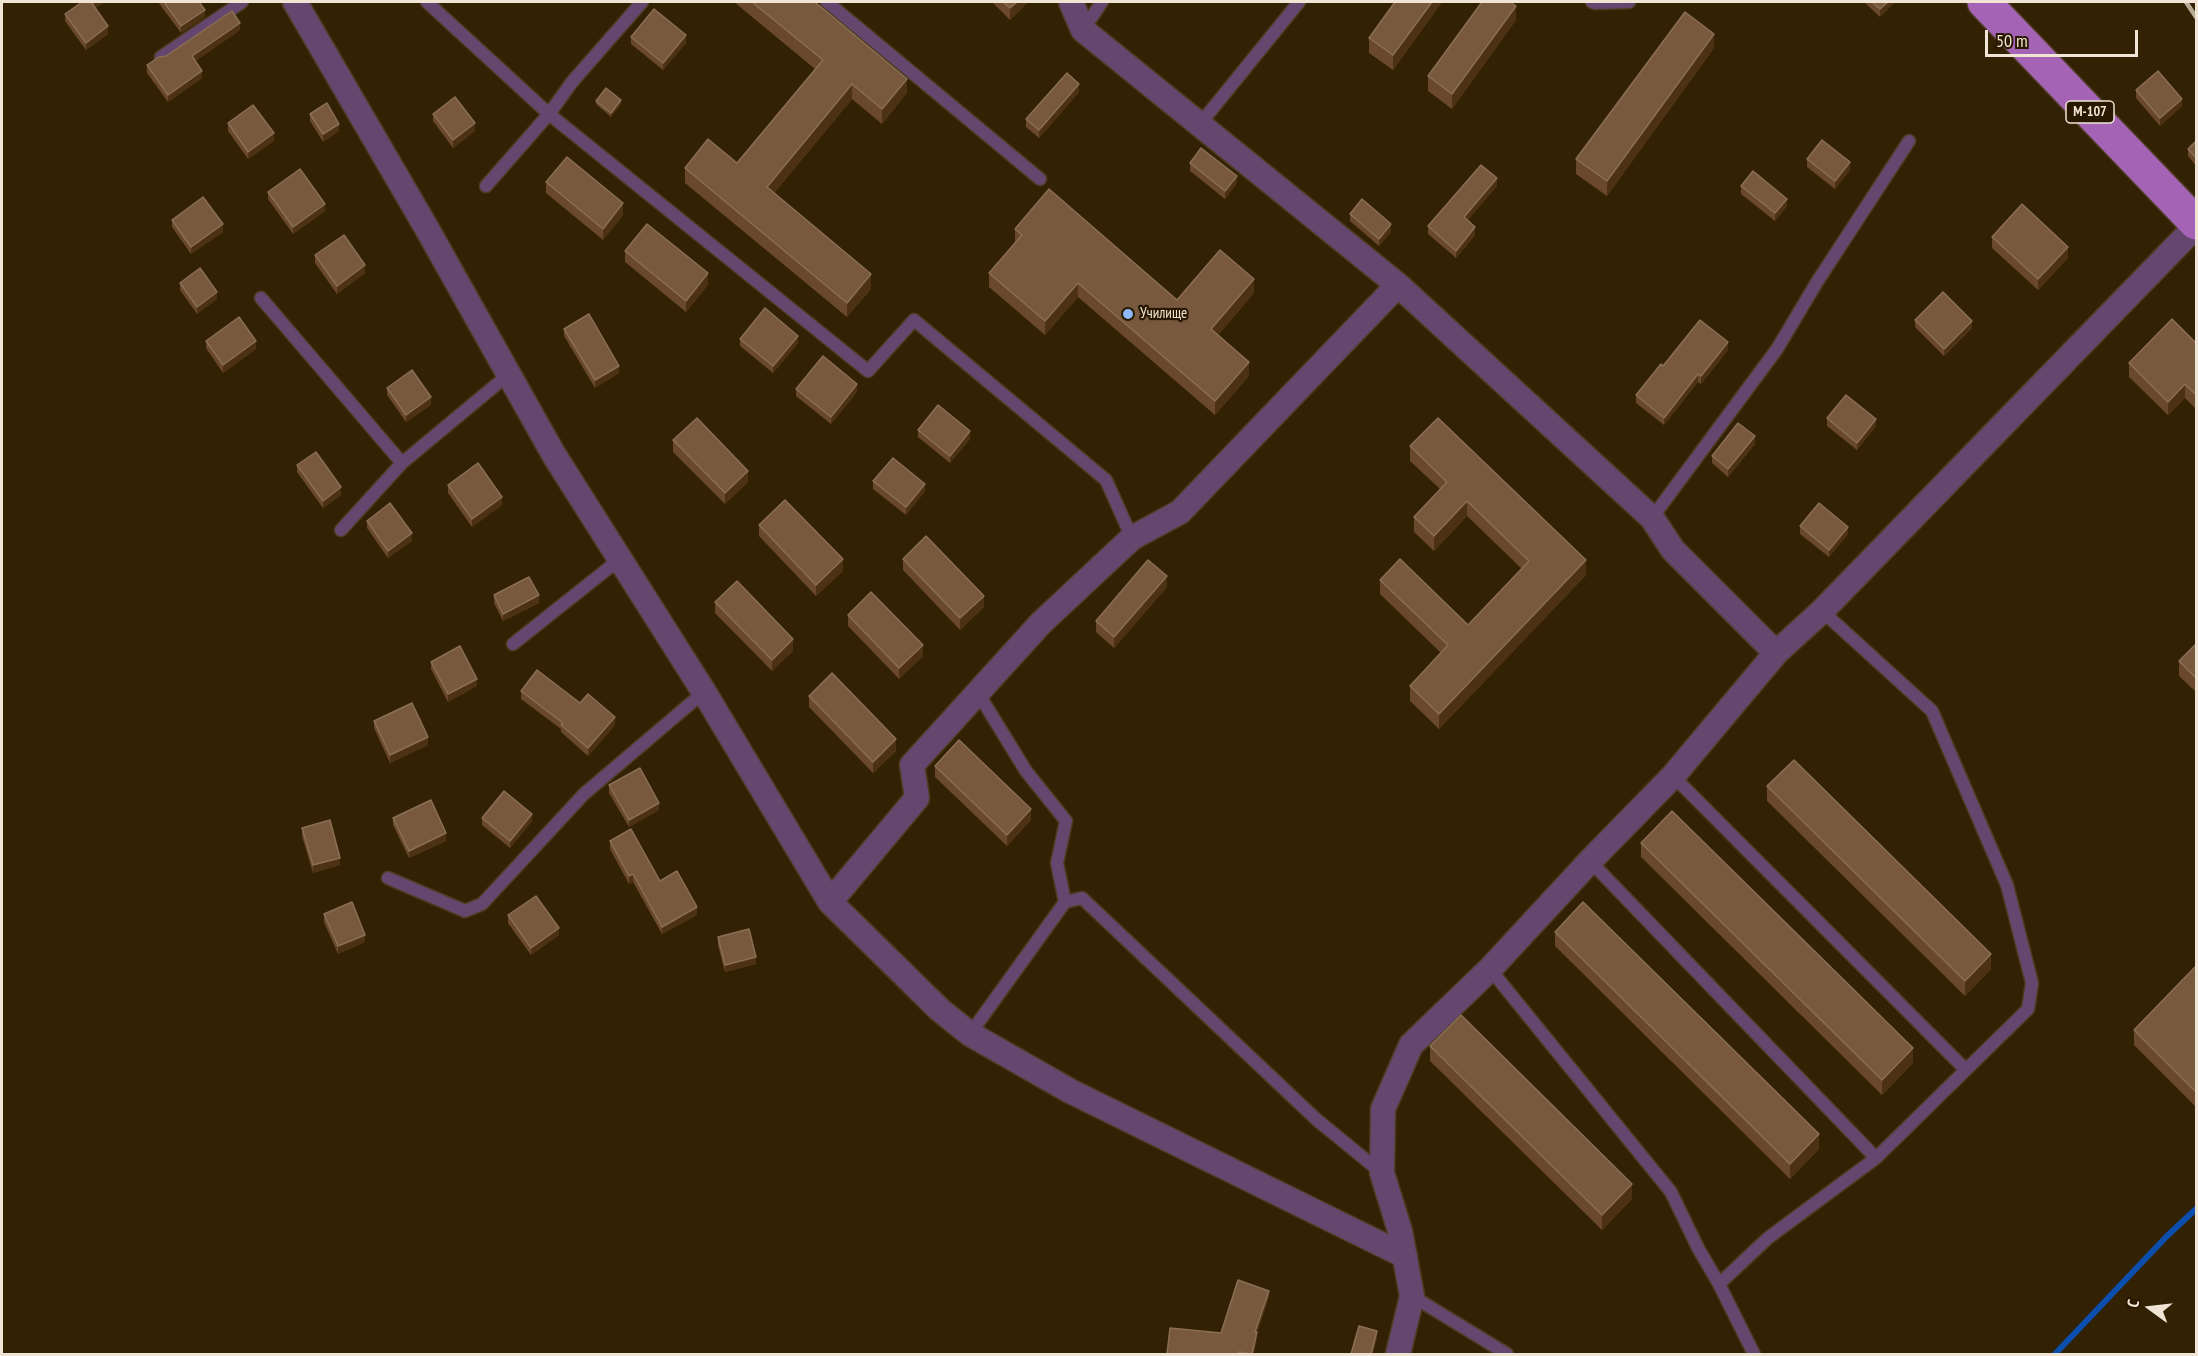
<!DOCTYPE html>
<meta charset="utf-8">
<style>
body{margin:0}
#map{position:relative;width:2198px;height:1356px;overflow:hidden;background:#322103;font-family:"PT Sans Narrow",sans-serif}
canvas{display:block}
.frame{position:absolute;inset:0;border:3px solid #f0e5d4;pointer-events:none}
.north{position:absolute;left:2120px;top:1278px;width:60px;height:60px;-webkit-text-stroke:4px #281800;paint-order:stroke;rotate:285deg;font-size:16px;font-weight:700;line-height:24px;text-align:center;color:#f0e5d4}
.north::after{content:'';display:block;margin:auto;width:21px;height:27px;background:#f0e5d4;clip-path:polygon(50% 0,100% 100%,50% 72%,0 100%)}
.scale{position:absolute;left:1985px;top:30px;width:153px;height:27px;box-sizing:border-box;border:3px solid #f0e5d4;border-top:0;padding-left:8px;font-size:18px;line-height:21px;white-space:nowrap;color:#f0e5d4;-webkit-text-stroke:4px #281800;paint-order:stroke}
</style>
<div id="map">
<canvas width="2198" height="1356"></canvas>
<div class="frame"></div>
<div class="north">С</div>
<div class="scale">50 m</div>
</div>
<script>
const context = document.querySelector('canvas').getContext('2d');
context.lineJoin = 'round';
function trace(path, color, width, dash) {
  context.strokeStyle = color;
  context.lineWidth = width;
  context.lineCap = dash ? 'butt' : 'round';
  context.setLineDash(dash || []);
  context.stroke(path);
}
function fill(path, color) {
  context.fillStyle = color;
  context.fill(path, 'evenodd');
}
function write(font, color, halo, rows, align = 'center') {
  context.font = font + ' "PT Sans Narrow",sans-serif';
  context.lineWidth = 4.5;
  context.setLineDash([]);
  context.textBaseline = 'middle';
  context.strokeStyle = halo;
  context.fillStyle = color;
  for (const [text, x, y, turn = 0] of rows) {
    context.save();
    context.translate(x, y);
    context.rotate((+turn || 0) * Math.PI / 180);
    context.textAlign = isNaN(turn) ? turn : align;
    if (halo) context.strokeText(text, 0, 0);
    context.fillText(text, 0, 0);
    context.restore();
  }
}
const stream = new Path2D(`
 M 2055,1354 L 2167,1236 L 2196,1209`);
const lane = new Path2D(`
 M 427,2 L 549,114 L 868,371 L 914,320 L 1106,480 L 1132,538
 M 827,2 L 1040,179
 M 1592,2 L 1595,3 L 1629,2
 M 1083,30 L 1102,2
 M 161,57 L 242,2
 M 1200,124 L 1299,2
 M 486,186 L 549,114 L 572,82 L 642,2
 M 261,298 L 402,463
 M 1652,518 L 1777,349 L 1817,282 L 1909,141
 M 341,530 L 402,463 L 509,374
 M 513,644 L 620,559
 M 978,693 L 1026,771 L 1066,821 L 1057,863 L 1065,902
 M 1673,776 L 1966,1070
 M 1590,861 L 1876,1158
 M 388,878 L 465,911 L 482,904 L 584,794 L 704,692
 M 1490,969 L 1671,1192 L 1698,1248 L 1719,1284
 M 970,1034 L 1065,902 L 1082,898 L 1317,1120 L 1382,1173
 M 1412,1296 L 1507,1354
 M 1754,1354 L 1719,1284 L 1768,1238 L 1876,1158 L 2028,1009 L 2032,983 L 2007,885 L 1932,711 L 1822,611`);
const street = new Path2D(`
 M 295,2 L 426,227 L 554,455 L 704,692 L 830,902 L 940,1010 L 970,1034 L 1070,1091 L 1405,1256
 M 1071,2 L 1083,30 L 1398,285 L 1652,518 L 1673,550 L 1776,653
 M 830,902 L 917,798 L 912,765 L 1041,623 L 1132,538 L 1180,512 L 1398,285
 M 1398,1354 L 1412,1296 L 1400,1231 L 1382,1173 L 1383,1109 L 1411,1045 L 1490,969 L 1590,861 L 1673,776 L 1776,653 L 1822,611 L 2196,226`);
const primary = new Path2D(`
 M 1984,2 L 2196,223`);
const rail = new Path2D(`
 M 2186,2 L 2196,17`);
const wall = new Path2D(`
 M 82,2 L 105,2 L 95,8 L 108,34 L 86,50 L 65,21 L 65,14 Z
 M 158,2 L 199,2 L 205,17 L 181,33 Z
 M 734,2 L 815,2 L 907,93 L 882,124 L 852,99 L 774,193 L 871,289 L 847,317 L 685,183 L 685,168 L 737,163 L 815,69 Z
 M 992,2 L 1028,2 L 1010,20 Z
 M 1395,2 L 1442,2 L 1393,70 L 1369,53 L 1369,38 Z
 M 1864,2 L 1895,2 L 1880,17 Z
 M 1516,20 L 1452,109 L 1428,91 L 1428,76 Z
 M 240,30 L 195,61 L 202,78 L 168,102 L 147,73 L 147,65 L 166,56 Z
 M 631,37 L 686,43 L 663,70 L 631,44 Z
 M 1714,48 L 1607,196 L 1576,174 L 1576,159 Z
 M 2136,90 L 2182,106 L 2160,126 L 2136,98 Z
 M 1079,92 L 1039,138 L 1026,127 L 1026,119 Z
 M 596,101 L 621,104 L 611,117 L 596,104 Z
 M 310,114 L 339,131 L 323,142 L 310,121 Z
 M 433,114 L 475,131 L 453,148 L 433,121 Z
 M 228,123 L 274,141 L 248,159 L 228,131 Z
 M 2196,141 L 2196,166 L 2188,156 L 2188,149 Z
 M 1807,159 L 1850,170 L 1835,189 L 1807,167 Z
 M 1190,163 L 1237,183 L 1225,199 L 1190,171 Z
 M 546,182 L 623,215 L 603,240 L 546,193 Z
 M 1497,186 L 1467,221 L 1475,235 L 1456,258 L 1428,234 L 1428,226 Z
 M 1741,186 L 1787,206 L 1775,221 L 1741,194 Z
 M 268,192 L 325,211 L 293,234 L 268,199 Z
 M 1350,214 L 1391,232 L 1379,246 L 1350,221 Z
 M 172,220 L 223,232 L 191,254 L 172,227 Z
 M 1015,229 L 1177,300 L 1254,293 L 1218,335 L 1249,376 L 1215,415 L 1078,297 L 1045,335 L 989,287 L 989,273 L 1015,243 Z
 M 1992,237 L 2068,258 L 2038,290 L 1992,248 Z
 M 625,251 L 708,285 L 686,312 L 625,262 Z
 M 315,255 L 365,273 L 337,294 L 315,263 Z
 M 180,283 L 217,299 L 197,314 L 180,290 Z
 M 1915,320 L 1972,328 L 1944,356 L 1915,327 Z
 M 564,329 L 619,373 L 595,388 L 564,336 Z
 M 740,339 L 798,343 L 773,373 L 740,346 Z
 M 206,341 L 256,349 L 223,373 L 206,348 Z
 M 2196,343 L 2196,409 L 2185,398 L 2168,415 L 2129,377 L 2129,363 Z
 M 1728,350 L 1701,384 L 1698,382 L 1664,425 L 1636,403 L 1636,395 L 1663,366 Z
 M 387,388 L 431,405 L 406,422 L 387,395 Z
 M 796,389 L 857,392 L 831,424 L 796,396 Z
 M 1827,418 L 1876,426 L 1857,450 L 1827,426 Z
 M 918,430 L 970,439 L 950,463 L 918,437 Z
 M 673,440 L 748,482 L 725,504 L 673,452 Z
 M 1755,444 L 1728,477 L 1712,463 L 1712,456 Z
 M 1410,446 L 1586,575 L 1439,729 L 1410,701 L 1410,686 L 1441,653 L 1380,594 L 1380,580 L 1468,625 L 1522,569 L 1467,516 L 1434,551 L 1414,532 L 1414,517 L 1440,489 L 1410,461 Z
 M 297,465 L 341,495 L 323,508 L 297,472 Z
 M 873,481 L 925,491 L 906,515 L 873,489 Z
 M 448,485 L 502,505 L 472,527 L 448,493 Z
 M 367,521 L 412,541 L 388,558 L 367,528 Z
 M 759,525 L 843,571 L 816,596 L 759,536 Z
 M 1800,526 L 1848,534 L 1829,557 L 1800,534 Z
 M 903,559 L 984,607 L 960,630 L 903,570 Z
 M 1167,587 L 1114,648 L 1096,632 L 1096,621 Z
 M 494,595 L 539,603 L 503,621 L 494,603 Z
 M 715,602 L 793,651 L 772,671 L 715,613 Z
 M 848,615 L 923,656 L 899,679 L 848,626 Z
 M 2196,644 L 2196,692 L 2179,676 L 2179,661 Z
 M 431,662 L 477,686 L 448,702 L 431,669 Z
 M 521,691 L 580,703 L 615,725 L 588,756 L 561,732 L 561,729 L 521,699 Z
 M 809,696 L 896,751 L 873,773 L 809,707 Z
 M 374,721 L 428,745 L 390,763 L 374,728 Z
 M 935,766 L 1031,820 L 1007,846 L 935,777 Z
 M 609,785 L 659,810 L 629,827 L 609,793 Z
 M 1767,786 L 1991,969 L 1965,996 L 1767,801 Z
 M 393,818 L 446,841 L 409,858 L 393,825 Z
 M 482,818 L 532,821 L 510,848 L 482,825 Z
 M 302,828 L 340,865 L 313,873 L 302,836 Z
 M 610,841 L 660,881 L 697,915 L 662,934 L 633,882 L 629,884 L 610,849 Z
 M 1641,843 L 1913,1063 L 1882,1095 L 1641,857 Z
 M 324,914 L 365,942 L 338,954 L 324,922 Z
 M 508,915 L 559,935 L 531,955 L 508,923 Z
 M 1555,932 L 1819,1149 L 1790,1179 L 1555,946 Z
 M 718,937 L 756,964 L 725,972 L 718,945 Z
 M 2196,966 L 2196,1107 L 2134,1045 L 2134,1030 Z
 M 1430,1046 L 1632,1199 L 1602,1230 L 1430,1061 Z`);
const shadedWall = new Path2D(`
 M 94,2 L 105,2 L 94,8 Z
 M 1017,2 L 1028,2 L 1010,20 L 1010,8 Z
 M 1432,2 L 1442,2 L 1393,70 L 1393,55 Z
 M 1888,2 L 1895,2 L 1880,17 L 1880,9 Z
 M 1516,6 L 1516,20 L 1452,109 L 1452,94 Z
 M 205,10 L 205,17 L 181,33 L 181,26 Z
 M 240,23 L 240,30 L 192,64 L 192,56 Z
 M 108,26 L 108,34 L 86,50 L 86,43 Z
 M 1714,34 L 1714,48 L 1607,196 L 1607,181 Z
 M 686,35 L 686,43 L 663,70 L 663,63 Z
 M 202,71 L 202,78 L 168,102 L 168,95 Z
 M 907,79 L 907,93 L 882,124 L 882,109 Z
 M 852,84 L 852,99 L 767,202 L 767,187 Z
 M 1079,84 L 1079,92 L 1039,138 L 1039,130 Z
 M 2182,99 L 2182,106 L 2160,126 L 2160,118 Z
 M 621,100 L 621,104 L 611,117 L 611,113 Z
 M 475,123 L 475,131 L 453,148 L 453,140 Z
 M 339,124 L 339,131 L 323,142 L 323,134 Z
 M 274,133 L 274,141 L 248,159 L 248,152 Z
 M 1850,162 L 1850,170 L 1835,189 L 1835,181 Z
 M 1237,176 L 1237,183 L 1225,199 L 1225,191 Z
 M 1497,178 L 1497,186 L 1464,225 L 1464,217 Z
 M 1787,199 L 1787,206 L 1775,221 L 1775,213 Z
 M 623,203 L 623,215 L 603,240 L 603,229 Z
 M 325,204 L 325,211 L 293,234 L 293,227 Z
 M 223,224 L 223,232 L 191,254 L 191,247 Z
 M 1391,224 L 1391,232 L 1379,246 L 1379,239 Z
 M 1475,227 L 1475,235 L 1456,258 L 1456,251 Z
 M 2068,247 L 2068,258 L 2038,290 L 2038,279 Z
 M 365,265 L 365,273 L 337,294 L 337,286 Z
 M 708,273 L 708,285 L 686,312 L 686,301 Z
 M 871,274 L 871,289 L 847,317 L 847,303 Z
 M 1254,279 L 1254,293 L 1211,343 L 1211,329 Z
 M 1078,283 L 1078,297 L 1045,335 L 1045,321 Z
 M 217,292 L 217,299 L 197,314 L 197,307 Z
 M 1972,321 L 1972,328 L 1944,356 L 1944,349 Z
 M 798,336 L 798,343 L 773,373 L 773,366 Z
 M 256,341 L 256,349 L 223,373 L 223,365 Z
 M 1728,342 L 1728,350 L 1701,384 L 1701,376 Z
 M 1249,362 L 1249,376 L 1215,415 L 1215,401 Z
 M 619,366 L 619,373 L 595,388 L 595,380 Z
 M 1698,374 L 1698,382 L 1664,425 L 1664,418 Z
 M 857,384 L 857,392 L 831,424 L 831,417 Z
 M 2185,384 L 2185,398 L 2168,415 L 2168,402 Z
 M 431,397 L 431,405 L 406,422 L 406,415 Z
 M 1876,419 L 1876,426 L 1857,450 L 1857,443 Z
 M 970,431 L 970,439 L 950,463 L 950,456 Z
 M 1755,436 L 1755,444 L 1728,477 L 1728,469 Z
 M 748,471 L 748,482 L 725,504 L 725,493 Z
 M 925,484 L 925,491 L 906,515 L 906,507 Z
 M 341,487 L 341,495 L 323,508 L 323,501 Z
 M 502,497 L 502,505 L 472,527 L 472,519 Z
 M 1467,501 L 1467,516 L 1434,551 L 1434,536 Z
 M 1848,527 L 1848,534 L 1829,557 L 1829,550 Z
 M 412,533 L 412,541 L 388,558 L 388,551 Z
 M 843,559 L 843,571 L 816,596 L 816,585 Z
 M 1586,560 L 1586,575 L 1439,729 L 1439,714 Z
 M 1167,576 L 1167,587 L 1114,648 L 1114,637 Z
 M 539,595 L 539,603 L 503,621 L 503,614 Z
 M 984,596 L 984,607 L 960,630 L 960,618 Z
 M 793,639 L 793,651 L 772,671 L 772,660 Z
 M 923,645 L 923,656 L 899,679 L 899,668 Z
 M 477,679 L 477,686 L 448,702 L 448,694 Z
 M 615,717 L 615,725 L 588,756 L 588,748 Z
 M 428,737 L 428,745 L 390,763 L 390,755 Z
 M 896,739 L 896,751 L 873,773 L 873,762 Z
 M 659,803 L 659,810 L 629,827 L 629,820 Z
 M 1031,809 L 1031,820 L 1007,846 L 1007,835 Z
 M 532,814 L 532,821 L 510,848 L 510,841 Z
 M 446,833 L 446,841 L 409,858 L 409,851 Z
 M 340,858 L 340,865 L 313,873 L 313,865 Z
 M 633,874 L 633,882 L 629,884 L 629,876 Z
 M 697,907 L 697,915 L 662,934 L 662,927 Z
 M 559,928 L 559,935 L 531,955 L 531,948 Z
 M 365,935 L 365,942 L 338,954 L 338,946 Z
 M 1991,954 L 1991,969 L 1965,996 L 1965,981 Z
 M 756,957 L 756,964 L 725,972 L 725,965 Z
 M 1913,1048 L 1913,1063 L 1882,1095 L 1882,1080 Z
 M 1819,1134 L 1819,1149 L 1790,1179 L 1790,1164 Z
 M 1632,1184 L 1632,1199 L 1602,1230 L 1602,1215 Z
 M 1269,1291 L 1269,1298 L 1257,1334 L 1257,1340 L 1254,1354 L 1252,1354 L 1255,1332 Z
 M 1377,1331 L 1377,1339 L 1373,1354 L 1371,1354 Z`);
const building = new Path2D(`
 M 82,2 L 91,2 L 108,26 L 86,43 L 65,14 Z
 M 164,2 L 199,2 L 205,10 L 181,26 Z
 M 752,2 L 815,2 L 907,79 L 882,109 L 852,84 L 767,187 L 871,274 L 847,303 L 685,168 L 708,139 L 737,163 L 823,60 Z
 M 1003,2 L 1017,2 L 1010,8 Z
 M 1395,2 L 1432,2 L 1393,55 L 1369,38 Z
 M 1482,2 L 1510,2 L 1516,6 L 1452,94 L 1428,76 Z
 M 1872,2 L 1888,2 L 1880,9 Z
 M 654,9 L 686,35 L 663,63 L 631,37 Z
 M 232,11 L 240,23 L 192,56 L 202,71 L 168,95 L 147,65 L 159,57 L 166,56 Z
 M 1685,12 L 1714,34 L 1607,181 L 1576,159 Z
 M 2158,71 L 2182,99 L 2160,118 L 2136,90 Z
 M 1067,73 L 1079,84 L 1039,130 L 1026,119 Z
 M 606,88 L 621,100 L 611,113 L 596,101 Z
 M 455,97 L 475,123 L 453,140 L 433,114 Z
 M 327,103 L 339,124 L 323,134 L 310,114 Z
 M 253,105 L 274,133 L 248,152 L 228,123 Z
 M 1822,140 L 1850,162 L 1835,181 L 1807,159 Z
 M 2196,141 L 2196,158 L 2188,149 Z
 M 1201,148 L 1237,176 L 1225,191 L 1190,163 Z
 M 567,157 L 623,203 L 603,229 L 546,182 Z
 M 1481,165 L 1497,178 L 1464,217 L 1475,227 L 1456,251 L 1428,226 Z
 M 300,169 L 325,204 L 293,227 L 268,192 Z
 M 1753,171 L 1787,199 L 1775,213 L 1741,186 Z
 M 1049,189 L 1177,300 L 1220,250 L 1254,279 L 1211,329 L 1249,362 L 1215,401 L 1078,283 L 1045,321 L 989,273 L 1022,235 L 1015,229 Z
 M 203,197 L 223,224 L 191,247 L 172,220 Z
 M 1362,199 L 1391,224 L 1379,239 L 1350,214 Z
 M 2022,204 L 2068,247 L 2038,279 L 1992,237 Z
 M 647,224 L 708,273 L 686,301 L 625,251 Z
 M 344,235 L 365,265 L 337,286 L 315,255 Z
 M 200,268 L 217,292 L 197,307 L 180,283 Z
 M 1943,292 L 1972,321 L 1944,349 L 1915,320 Z
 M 765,308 L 798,336 L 773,366 L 740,339 Z
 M 589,314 L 619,366 L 595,380 L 564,329 Z
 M 239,317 L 256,341 L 223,365 L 206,341 Z
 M 2172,319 L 2196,343 L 2196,395 L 2185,384 L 2168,402 L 2129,363 Z
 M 1700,320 L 1728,342 L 1701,376 L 1698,374 L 1664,418 L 1636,395 L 1661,364 L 1663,366 Z
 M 823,356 L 857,384 L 831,417 L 796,389 Z
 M 412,370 L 431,397 L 406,415 L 387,388 Z
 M 1846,395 L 1876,419 L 1857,443 L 1827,418 Z
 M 938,405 L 970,431 L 950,456 L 918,430 Z
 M 697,418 L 748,471 L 725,493 L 673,440 Z
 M 1438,418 L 1586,560 L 1439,714 L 1410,686 L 1448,645 L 1380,580 L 1400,559 L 1468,625 L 1529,561 L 1467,501 L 1434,536 L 1414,517 L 1447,482 L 1410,446 Z
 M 1738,423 L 1755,436 L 1728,469 L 1712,456 Z
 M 316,452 L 341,487 L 323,501 L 297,465 Z
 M 893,458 L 925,484 L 906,507 L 873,481 Z
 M 478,463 L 502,497 L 472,519 L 448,485 Z
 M 785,500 L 843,559 L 816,585 L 759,525 Z
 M 390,503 L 412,533 L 388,551 L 367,521 Z
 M 1819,503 L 1848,527 L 1829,550 L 1800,526 Z
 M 926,536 L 984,596 L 960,618 L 903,559 Z
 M 1148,560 L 1167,576 L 1114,637 L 1096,621 Z
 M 529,577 L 539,595 L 503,614 L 494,595 Z
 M 737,581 L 793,639 L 772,660 L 715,602 Z
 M 871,592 L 923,645 L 899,668 L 848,615 Z
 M 2196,644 L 2196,678 L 2179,661 Z
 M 460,646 L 477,679 L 448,694 L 431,662 Z
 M 537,670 L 580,703 L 588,694 L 615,717 L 588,748 L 561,725 L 563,723 L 521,691 Z
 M 832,673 L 896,739 L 873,762 L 809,696 Z
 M 412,703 L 428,737 L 390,755 L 374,721 Z
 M 959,740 L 1031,809 L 1007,835 L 935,766 Z
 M 1794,760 L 1991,954 L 1965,981 L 1767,786 Z
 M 640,768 L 659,803 L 629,820 L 609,785 Z
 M 504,791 L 532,814 L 510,841 L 482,818 Z
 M 431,800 L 446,833 L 409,851 L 393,818 Z
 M 1672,811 L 1913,1048 L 1882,1080 L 1641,843 Z
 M 330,820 L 340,858 L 313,865 L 302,828 Z
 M 631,829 L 660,881 L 677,871 L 697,907 L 662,927 L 633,874 L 629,876 L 610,841 Z
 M 536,896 L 559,928 L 531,948 L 508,915 Z
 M 352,902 L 365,935 L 338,946 L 324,914 Z
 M 1583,902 L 1819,1134 L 1790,1164 L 1555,932 Z
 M 749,929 L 756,957 L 725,965 L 718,937 Z
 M 2196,966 L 2196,1092 L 2134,1030 Z
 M 1461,1015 L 1632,1184 L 1602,1215 L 1430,1046 Z
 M 1238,1280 L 1269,1291 L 1255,1332 L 1257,1332 L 1252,1354 L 1239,1352 L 1239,1354 L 1167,1354 L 1170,1328 L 1221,1333 Z
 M 1359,1326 L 1377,1331 L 1371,1354 L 1351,1354 Z`);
const markers = [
 [1128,314,6,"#8eb9fc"]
];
const shields = [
 [2090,112,48]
];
const shieldNames = [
 ["М-107",2090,112]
];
const poiNames = [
 ["Училище",1140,314]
];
trace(stream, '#0b4ead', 6);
trace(lane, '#4d3c20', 15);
trace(street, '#4d3c20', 27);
trace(primary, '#4d3c20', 36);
trace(lane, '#65466e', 12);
trace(street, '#65466e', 24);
trace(primary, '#a563b6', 33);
trace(rail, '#b9ac97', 4.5);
fill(wall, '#69482b');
fill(shadedWall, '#4d3113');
fill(building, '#78593d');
trace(building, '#8a6f55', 1.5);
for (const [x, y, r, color] of markers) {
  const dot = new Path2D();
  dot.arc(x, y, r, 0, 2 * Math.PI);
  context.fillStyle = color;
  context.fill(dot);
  trace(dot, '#281800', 2);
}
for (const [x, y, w] of shields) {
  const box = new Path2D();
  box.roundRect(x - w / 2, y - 11, w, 22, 4.5);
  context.fillStyle = '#281800';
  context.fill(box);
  trace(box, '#f0e5d4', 1.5);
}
write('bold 14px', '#f0e5d4', null, shieldNames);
write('15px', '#f0e5d4', '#281800', poiNames, 'left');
</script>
